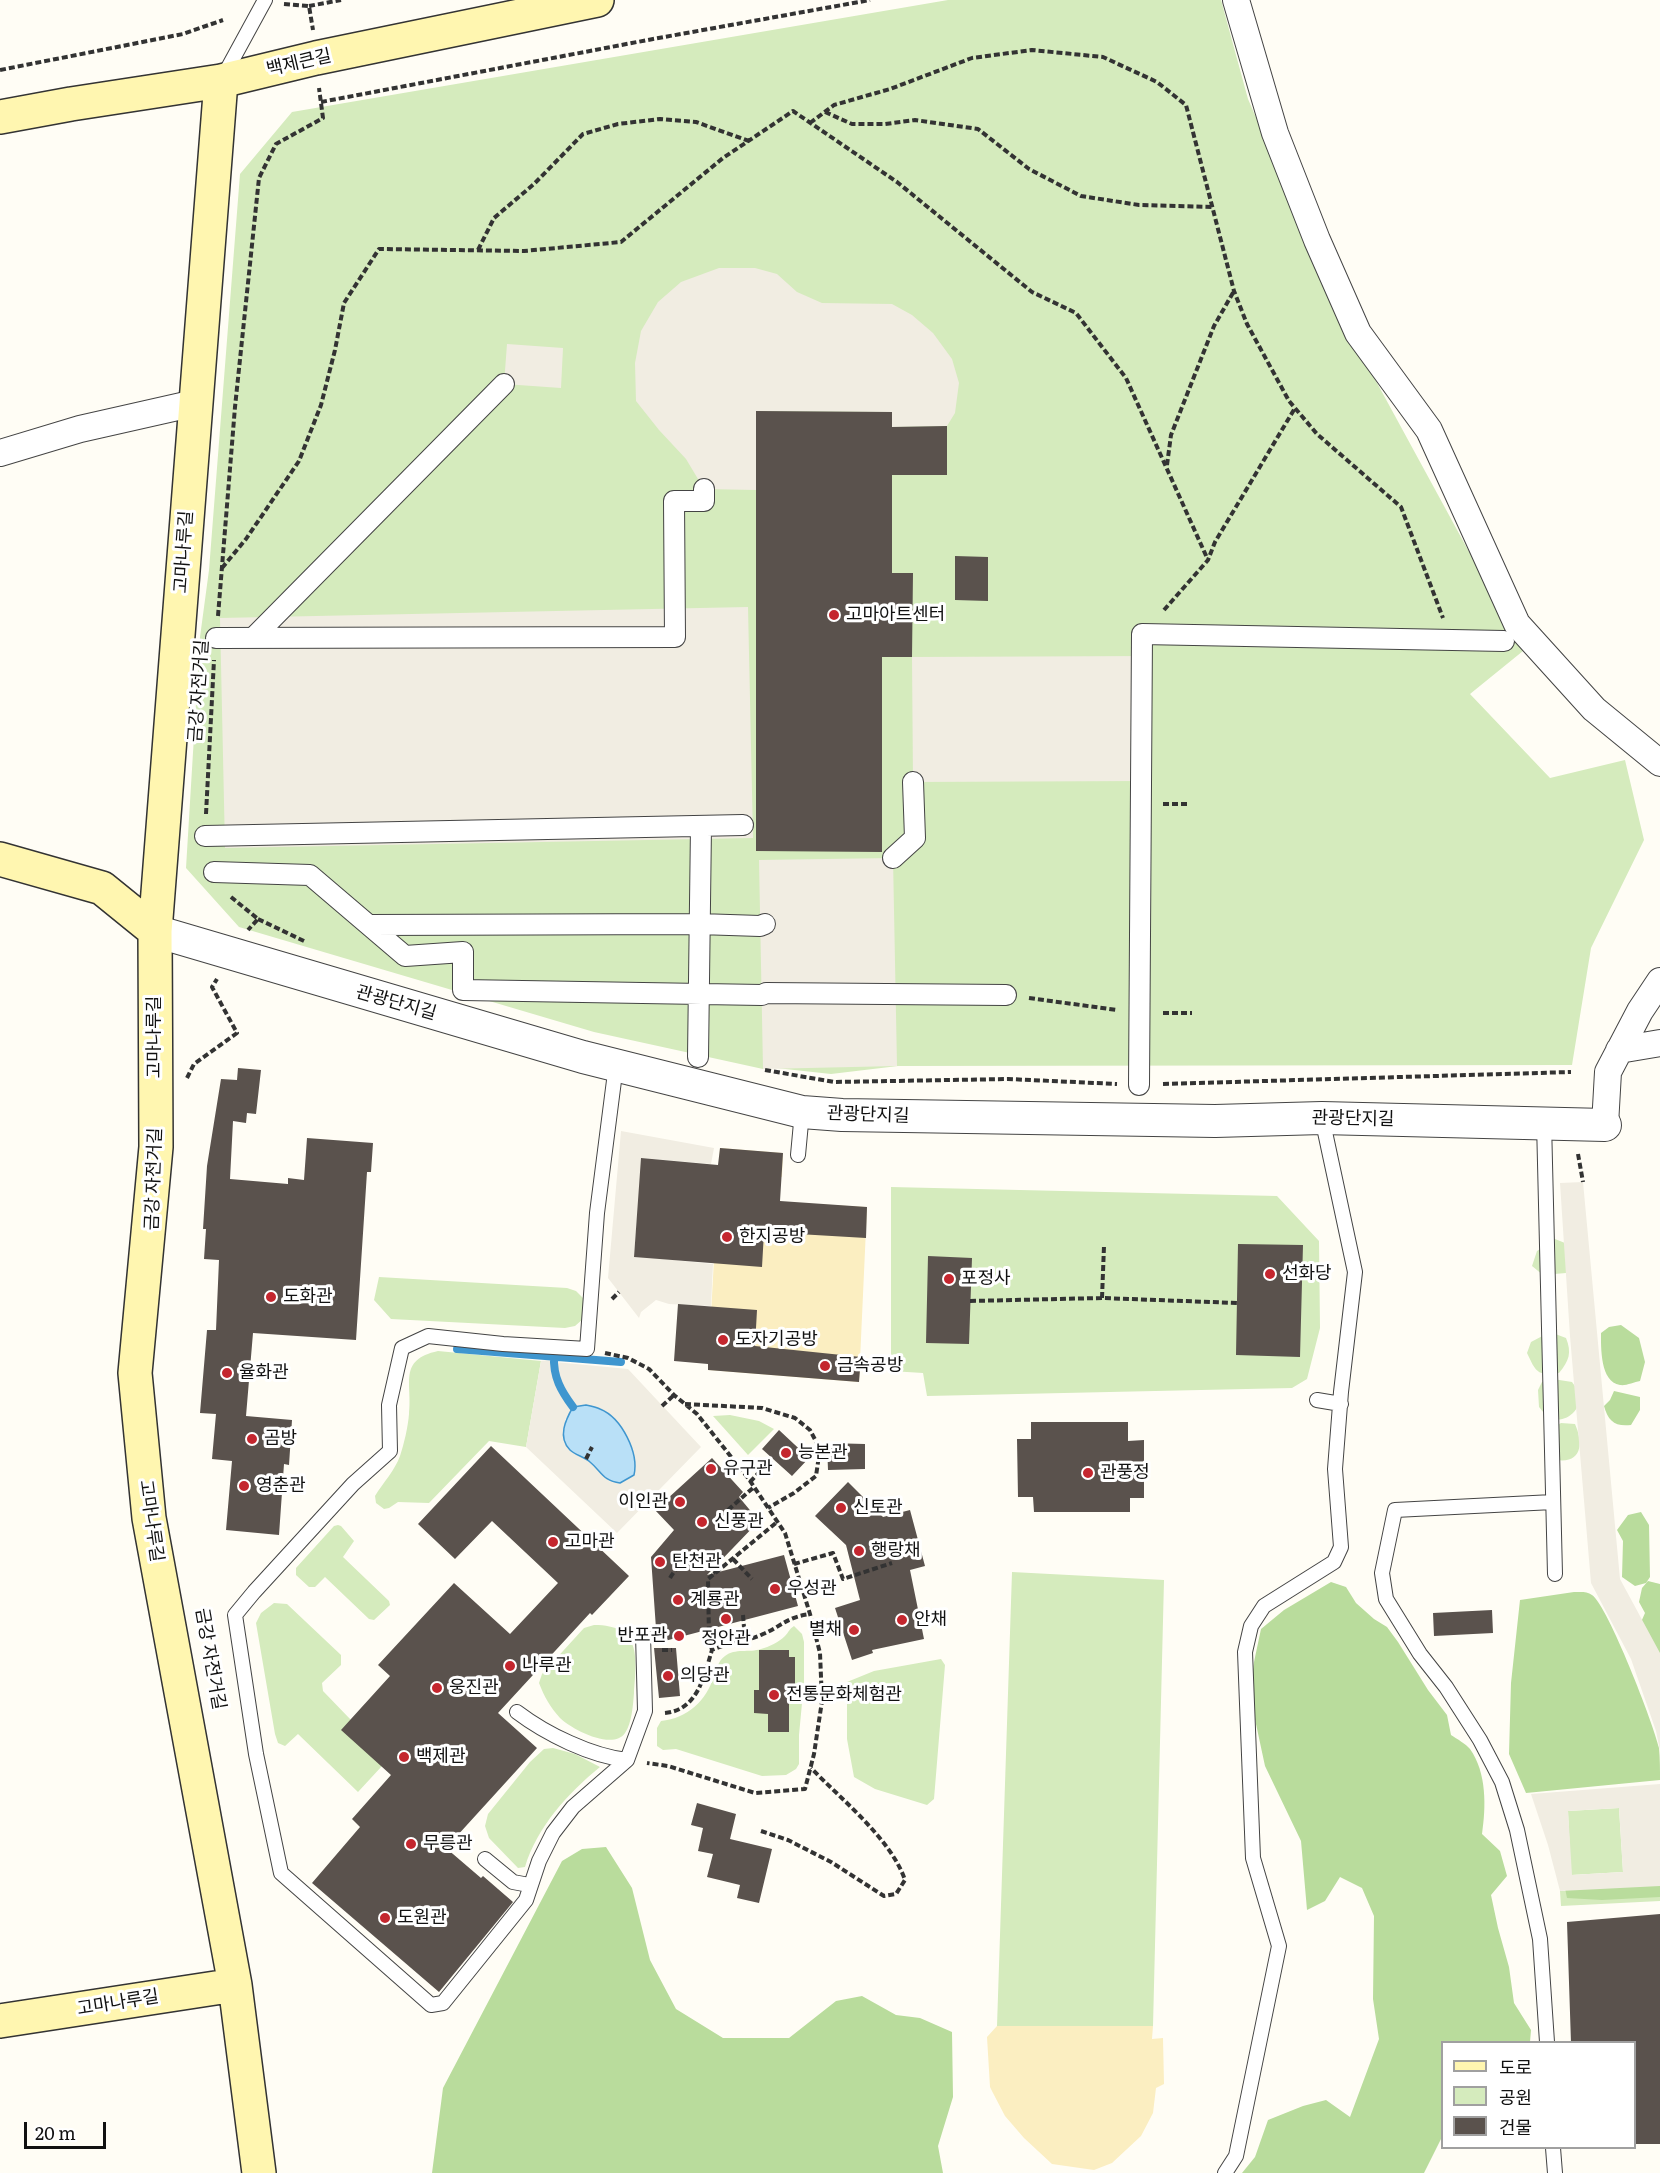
<!DOCTYPE html>
<meta charset="utf-8">
<style>
body{margin:0}
#map{position:relative;width:1660px;height:2173px;overflow:hidden;background:#fffdf5;font-family:Literata,"Noto Sans KR",serif}
canvas{display:block}
.legend{position:absolute;left:1441px;top:2041px;width:195px;height:108px;box-sizing:border-box;background:#fff;border:2px solid #a0a0a0;margin:0;padding:8px 10px;list-style:none;font-size:18px;color:#111}
.legend li{display:flex;align-items:center;gap:12px;height:30px}
.legend b{width:30px;border:2px solid #a0a0a0}
.scale{position:absolute;left:24px;top:2122px;width:82px;height:27px;box-sizing:border-box;border:3px solid #111;border-top:0;padding-left:8px;font-size:18px;line-height:21px;white-space:nowrap;color:#111;-webkit-text-stroke:4px #fff;paint-order:stroke}
</style>
<div id="map">
<canvas width="1660" height="2173"></canvas>
<ul class="legend">
<li><b style="height:8px;background:#fff6b0"></b>도로</li>
<li><b style="height:16px;background:#d5ebbd"></b>공원</li>
<li><b style="height:16px;background:#5a524d"></b>건물</li>
</ul>
<div class="scale">20 m</div>
</div>
<script>
const context = document.querySelector('canvas').getContext('2d');
context.lineJoin = 'round';
function fill(path, color) {
  context.fillStyle = color;
  context.fill(path, 'evenodd');
}
function trace(path, color, width, dash) {
  context.strokeStyle = color;
  context.lineWidth = width;
  context.lineCap = dash ? 'butt' : 'round';
  context.setLineDash(dash || []);
  context.stroke(path);
}
function write(font, color, halo, rows, align = 'center') {
  context.font = font + ' Literata,"Noto Sans KR",serif';
  context.lineWidth = 6;
  context.setLineDash([]);
  context.textBaseline = 'middle';
  context.strokeStyle = halo;
  context.fillStyle = color;
  for (const [text, x, y, turn = 0] of rows) {
    context.save();
    context.translate(x, y);
    context.rotate((+turn || 0) * Math.PI / 180);
    context.textAlign = isNaN(turn) ? turn : align;
    if (halo) context.strokeText(text, 0, 0);
    context.fillText(text, 0, 0);
    context.restore();
  }
}
const green = new Path2D(`
 M 948,0 L 1221,0 L 1248,99 L 1346,326 L 1523,651 L 1470,694 L 1550,778 L 1625,760 L 1644,840 L 1591,948 L 1572,1065 L 898,1066 L 831,1074 L 767,1067 L 763,1069 L 594,1032 L 239,927 L 186,868 L 200,637 L 209,570 L 240,174 L 292,112 Z
 M 891,1187 L 1277,1196 L 1319,1241 L 1320,1328 L 1307,1379 L 1292,1388 L 927,1396 L 923,1373 L 891,1371 Z
 M 1555,1239 L 1570,1245 L 1566,1273 L 1543,1275 L 1532,1266 L 1537,1251 Z
 M 379,1277 L 567,1288 L 576,1291 L 584,1299 L 583,1319 L 575,1326 L 565,1328 L 391,1319 L 374,1300 Z
 M 1550,1332 L 1566,1338 C 1572,1353 1569,1361 1559,1373 C 1537,1376 1536,1372 1527,1353 L 1531,1342 Z
 M 438,1351 L 541,1361 L 526,1447 L 489,1441 L 429,1503 L 398,1502 L 389,1508 L 384,1509 L 376,1503 L 375,1496 C 383,1483 395,1470 400,1456 C 404,1444 408,1427 409,1414 C 413,1384 397,1360 438,1351 Z
 M 1553,1379 L 1572,1382 C 1574,1385 1578,1390 1579,1394 C 1583,1408 1567,1423 1553,1419 C 1547,1417 1543,1412 1539,1407 L 1538,1390 L 1542,1382 Z
 M 730,1415 L 759,1421 L 774,1429 L 748,1455 L 713,1416 Z
 M 1561,1423 L 1575,1424 C 1583,1442 1583,1464 1556,1460 L 1550,1430 Z
 M 338,1525 L 341,1526 L 354,1541 L 343,1557 L 389,1601 L 390,1605 L 374,1620 L 369,1619 L 325,1577 L 315,1587 L 309,1587 L 296,1575 L 296,1568 L 334,1526 Z
 M 1012,1572 L 1164,1580 L 1153,2026 L 997,2026 Z
 M 274,1603 L 287,1604 L 341,1655 L 341,1665 L 322,1683 L 323,1691 L 351,1720 L 382,1766 L 358,1792 L 298,1734 L 285,1746 L 278,1743 L 275,1734 L 256,1623 L 261,1613 Z
 M 594,1625 C 641,1625 637,1656 634,1693 C 633,1705 632,1723 625,1733 C 613,1751 571,1729 560,1718 C 550,1707 544,1696 539,1683 L 542,1674 L 584,1628 Z
 M 794,1626 L 802,1634 L 804,1642 L 804,1682 L 799,1735 L 799,1764 L 796,1769 L 786,1775 L 762,1776 L 676,1749 L 663,1750 L 657,1746 L 657,1728 L 661,1721 C 688,1718 706,1701 714,1676 C 717,1668 718,1661 725,1656 C 735,1648 749,1653 761,1649 C 769,1647 779,1642 785,1636 C 789,1632 789,1629 794,1626 Z
 M 941,1659 L 945,1665 L 934,1799 L 927,1805 L 875,1789 L 854,1777 L 847,1739 L 847,1682 L 874,1671 Z
 M 553,1748 L 575,1754 L 600,1767 C 568,1793 537,1827 525,1867 L 518,1868 L 489,1838 L 485,1826 L 488,1814 L 530,1762 L 544,1749 Z
 M 1619,1808 L 1623,1872 L 1571,1875 L 1568,1811 Z
 M 1660,1886 L 1660,1901 L 1561,1906 L 1560,1891 Z`);
const forest = new Path2D(`
 M 1621,1325 L 1639,1338 L 1645,1362 L 1640,1381 C 1634,1382 1626,1386 1620,1385 C 1600,1382 1601,1347 1601,1333 L 1609,1327 Z
 M 1614,1391 L 1640,1397 L 1640,1410 L 1631,1425 C 1615,1427 1608,1421 1604,1406 L 1610,1400 Z
 M 1641,1512 L 1649,1525 L 1650,1577 L 1646,1583 L 1635,1586 L 1622,1577 L 1623,1541 L 1617,1530 L 1628,1515 Z
 M 1648,1581 L 1660,1584 L 1660,1671 L 1638,1629 L 1645,1613 L 1639,1602 L 1642,1588 Z
 M 1331,1582 L 1346,1587 L 1356,1603 L 1374,1619 L 1387,1627 L 1398,1642 L 1428,1690 L 1447,1715 L 1451,1735 C 1457,1739 1466,1744 1470,1749 C 1487,1773 1486,1807 1482,1834 L 1500,1851 L 1507,1876 L 1491,1895 L 1498,1928 L 1509,1967 L 1514,2003 L 1531,2030 L 1530,2042 L 1442,2042 L 1442,2137 L 1424,2173 L 1242,2173 L 1255,2157 L 1268,2120 L 1303,2106 L 1326,2100 L 1350,2117 L 1379,2039 L 1373,1999 L 1374,1916 L 1362,1888 L 1340,1877 L 1325,1901 L 1307,1910 L 1301,1841 L 1265,1766 L 1250,1696 L 1254,1662 L 1261,1629 L 1284,1610 Z
 M 1574,1592 C 1580,1592 1587,1591 1592,1595 C 1608,1606 1654,1725 1659,1748 C 1660,1758 1660,1770 1660,1780 L 1526,1793 L 1509,1754 L 1511,1683 L 1520,1600 Z
 M 606,1847 L 632,1888 L 650,1960 L 676,2009 L 723,2038 L 789,2038 L 836,2001 L 862,1996 L 896,2015 L 920,2018 L 952,2032 L 953,2097 L 938,2146 L 943,2173 L 432,2173 L 443,2088 L 562,1861 L 582,1849 Z
 M 1660,1872 L 1660,1897 L 1602,1900 L 1567,1898 L 1565,1888 Z`);
const sand = new Path2D(`
 M 720,1148 L 783,1153 L 782,1177 L 745,1174 L 742,1200 L 867,1207 L 859,1382 L 708,1370 Z
 M 997,2026 L 1153,2026 L 1152,2039 L 1163,2038 L 1164,2084 L 1156,2088 L 1153,2113 L 1141,2136 L 1112,2163 L 1094,2170 L 1052,2164 L 1024,2138 L 1005,2116 L 993,2093 L 990,2087 L 987,2037 Z`);
const plaza = new Path2D(`
 M 719,268 L 755,268 L 777,274 L 797,292 L 822,303 L 892,304 L 912,315 L 933,333 L 952,359 L 959,383 L 955,413 L 947,426 L 892,427 L 892,412 L 757,411 L 756,490 L 704,489 L 686,459 L 659,430 L 636,401 L 635,363 L 641,331 L 658,302 L 681,282 Z
 M 507,344 L 563,348 L 561,388 L 504,384 Z
 M 748,607 L 753,838 L 225,848 L 220,618 Z
 M 1150,656 L 1141,781 L 913,782 L 912,657 Z
 M 893,858 L 897,1066 L 763,1069 L 759,860 Z
 M 621,1131 L 714,1148 L 711,1164 L 641,1158 L 673,1221 L 637,1218 L 634,1256 L 713,1264 L 711,1306 L 669,1304 L 656,1300 L 641,1312 L 639,1318 L 608,1278 Z
 M 1583,1182 L 1620,1579 L 1660,1653 L 1660,1751 L 1656,1731 L 1631,1659 L 1591,1583 L 1570,1336 L 1560,1183 Z
 M 550,1360 L 557,1389 L 572,1409 L 565,1420 L 570,1450 L 590,1461 L 610,1482 L 586,1405 L 576,1406 L 561,1388 L 555,1362 L 628,1369 L 701,1447 L 617,1533 L 526,1447 L 541,1361 Z
 M 1660,1784 L 1660,1886 L 1560,1891 L 1548,1845 L 1531,1794 ZM 1619,1808 L 1623,1872 L 1572,1875 L 1568,1811 Z`);
const water = new Path2D(`
 M 586,1405 C 591,1406 596,1407 600,1409 C 622,1418 639,1453 634,1475 L 620,1483 C 603,1481 602,1472 590,1462 C 585,1457 575,1455 570,1450 C 557,1437 566,1419 573,1407 Z`);
const stream = new Path2D(`
 M 457,1349 L 621,1362
 M 554,1356 C 553,1377 561,1391 573,1407`);
const building = new Path2D(`
 M 756,411 L 892,412 L 892,427 L 947,426 L 947,475 L 892,475 L 892,573 L 913,573 L 912,657 L 882,657 L 882,852 L 756,851 Z
 M 955,556 L 988,557 L 988,601 L 955,600 Z
 M 238,1068 L 261,1070 L 256,1114 L 247,1113 L 246,1123 L 233,1121 L 230,1179 L 288,1184 L 288,1178 L 304,1180 L 307,1138 L 373,1143 L 371,1172 L 367,1172 L 356,1340 L 253,1333 L 246,1416 L 292,1420 L 289,1465 L 284,1464 L 279,1535 L 226,1530 L 232,1461 L 212,1459 L 216,1414 L 200,1413 L 207,1330 L 216,1330 L 219,1260 L 204,1259 L 206,1229 L 203,1229 L 207,1166 L 221,1079 L 237,1080 Z
 M 720,1148 L 783,1153 L 780,1201 L 867,1207 L 866,1238 L 764,1232 L 762,1267 L 634,1257 L 641,1158 L 718,1165 Z
 M 1238,1244 L 1303,1245 L 1300,1357 L 1236,1355 Z
 M 928,1256 L 972,1258 L 969,1344 L 926,1343 Z
 M 678,1304 L 757,1310 L 755,1346 L 861,1357 L 859,1382 L 708,1370 L 708,1364 L 674,1361 Z
 M 1031,1422 L 1128,1422 L 1128,1441 L 1144,1440 L 1144,1498 L 1130,1498 L 1130,1512 L 1034,1512 L 1033,1497 L 1018,1497 L 1017,1439 L 1031,1439 Z
 M 779,1430 L 809,1458 L 792,1476 L 762,1449 Z
 M 827,1443 L 865,1444 L 865,1469 L 828,1470 Z
 M 491,1446 L 629,1576 L 592,1615 L 590,1613 L 498,1713 L 537,1748 L 446,1848 L 481,1878 L 483,1876 L 513,1902 L 439,1992 L 312,1883 L 360,1827 L 352,1819 L 391,1775 L 341,1730 L 390,1676 L 378,1665 L 454,1583 L 510,1634 L 558,1583 L 492,1521 L 455,1559 L 418,1524 Z
 M 712,1458 L 743,1492 L 739,1497 L 759,1521 L 707,1575 L 784,1555 L 798,1606 L 657,1643 L 651,1557 L 674,1530 L 655,1510 Z
 M 848,1482 L 883,1517 L 910,1510 L 925,1566 L 910,1570 L 924,1639 L 872,1650 L 873,1653 L 852,1660 L 835,1608 L 860,1600 L 846,1545 L 815,1516 Z
 M 1492,1610 L 1493,1633 L 1434,1636 L 1433,1613 Z
 M 654,1648 L 676,1648 L 680,1696 L 659,1698 Z
 M 759,1650 L 789,1650 L 789,1657 L 795,1657 L 795,1699 L 789,1699 L 789,1732 L 768,1732 L 768,1714 L 754,1713 L 754,1690 L 759,1690 Z
 M 697,1803 L 736,1814 L 730,1839 L 772,1849 L 759,1903 L 737,1898 L 740,1885 L 707,1877 L 713,1854 L 698,1851 L 703,1828 L 691,1825 Z
 M 1660,1914 L 1660,2144 L 1635,2144 L 1635,2043 L 1571,2043 L 1567,1922 Z`);
const path = new Path2D(`
 M 284,4 L 309,6 L 313,30
 M 309,6 L 341,0
 M 0,70 L 183,34 L 223,20
 M 321,102 L 653,39 L 870,0
 M 825,112 L 852,124 L 885,124 L 915,120 L 978,129 L 1029,169 L 1081,196 L 1139,205 L 1212,207
 M 810,123 L 834,105 L 890,89 L 972,58 L 1032,50 L 1103,57 L 1157,82 L 1186,105 L 1234,291 L 1247,324 L 1289,401 L 1317,434 L 1401,507 L 1443,618
 M 478,250 L 494,218 L 534,184 L 583,134 L 618,124 L 660,119 L 696,122 L 749,141
 M 1167,465 L 1171,435 L 1214,326 L 1234,291
 M 222,568 L 246,539 L 299,461 L 321,405 L 335,350 L 344,303 L 379,249 L 524,251 L 621,242 L 723,158 L 793,111 L 897,182 L 1032,292 L 1076,313 L 1126,378 L 1208,560
 M 1164,610 L 1208,560 L 1215,542 L 1295,408
 M 218,616 L 235,407 L 259,178 L 276,144 L 323,118 L 319,88
 M 1163,804 L 1188,804
 M 206,814 L 214,660
 M 231,897 L 258,919 L 248,930
 M 258,919 L 306,942
 M 1029,998 L 1117,1010
 M 1163,1013 L 1192,1013
 M 765,1070 L 834,1082 L 1008,1079 L 1117,1084
 M 187,1078 L 194,1064 L 237,1033 L 212,987 L 217,979
 M 1163,1084 L 1571,1072
 M 1578,1154 L 1583,1182
 M 1102,1298 L 1104,1246
 M 612,1299 L 619,1292
 M 970,1301 L 1102,1298 L 1237,1303
 M 605,1353 L 628,1358 L 649,1369 L 674,1395 L 697,1414 L 748,1478 L 785,1533 L 810,1614 L 820,1653 L 822,1701 L 814,1754 L 805,1789 L 755,1793 L 668,1766 L 647,1763
 M 685,1404 L 762,1408 L 795,1418 L 810,1430 L 820,1449 L 816,1476 L 794,1493 L 768,1508
 M 662,1406 L 674,1395
 M 820,1449 L 841,1446
 M 586,1459 L 592,1447
 M 750,1482 L 771,1460
 M 728,1510 L 754,1487
 M 733,1559 L 752,1579
 M 794,1564 L 833,1553 L 843,1579 L 892,1563
 M 670,1578 C 677,1566 685,1560 696,1552 L 716,1573
 M 743,1615 L 745,1640
 M 662,1650 L 672,1650
 M 712,1650 L 709,1638 L 708,1579 L 777,1522
 M 665,1713 C 698,1710 704,1676 712,1650 C 729,1642 747,1642 763,1634 C 782,1626 787,1617 810,1614
 M 761,1831 L 788,1840 L 831,1862 L 884,1896 L 896,1894 L 905,1880 C 891,1839 841,1799 811,1768`);
const service = new Path2D(`
 M 223,77 L 265,0
 M 616,1065 L 597,1213 L 587,1349 L 503,1344 L 428,1336 L 402,1348 L 389,1405 L 390,1451 L 353,1484 L 254,1592 L 235,1615 L 256,1754 L 281,1873 L 431,2005 L 443,2003 L 526,1900 L 539,1861 L 553,1833 L 573,1807 L 627,1760 L 645,1711 L 643,1634
 M 1544,1122 L 1555,1574
 M 798,1155 L 802,1112
 M 1317,1400 L 1341,1404
 M 517,1712 C 546,1734 591,1756 627,1760
 M 485,1859 L 513,1882 L 529,1885
 M 1547,2042 L 1540,1939 L 1517,1830 L 1502,1782 L 1480,1740 L 1446,1687 L 1420,1654 L 1386,1599 L 1382,1573 L 1395,1510 L 1553,1502
 M 1553,2148 L 1555,2173
 M 1225,2173 L 1236,2156 L 1279,1946 L 1253,1858 L 1245,1652 L 1251,1626 L 1264,1606 L 1334,1562 L 1341,1547 L 1335,1469 L 1341,1392 L 1355,1272 L 1322,1118`);
const pedestrian = new Path2D(`
 M 216,638 L 675,637 L 674,501 L 704,501 L 704,489
 M 253,638 L 504,384
 M 205,836 L 743,825
 M 893,858 L 915,838 L 913,782
 M 214,872 L 310,875 L 405,956 L 463,952 L 463,990 L 762,995 L 766,993 L 1006,995
 M 369,925 L 699,924 L 760,926 L 765,924
 M 698,1057 L 701,826
 M 1139,1085 L 1142,634 L 1504,641`);
const minor = new Path2D(`
 M 1236,0 L 1275,133 L 1317,240 L 1358,333 L 1429,430 L 1517,624 L 1594,709 L 1660,763
 M 0,453 L 80,429 L 195,403
 M 1619,1050 L 1660,1043
 M 1605,1125 L 1608,1072 L 1640,1011 L 1660,981`);
const tertiary = new Path2D(`
 M 155,931 L 583,1057 L 802,1112 L 842,1115 L 1215,1121 L 1322,1118 L 1605,1125`);
const secondary = new Path2D(`
 M 221,81 L 155,931 L 156,1147 L 135,1373 L 149,1518 L 235,1985 L 259,2173
 M 0,117 L 71,104 L 221,81 L 316,58 L 597,0
 M 0,859 L 102,888 L 155,931
 M 0,2021 L 235,1985`);
const markers = [
 [834,615,6,"#c4262e"],
 [727,1237,6,"#c4262e"],
 [1270,1274,6,"#c4262e"],
 [949,1279,6,"#c4262e"],
 [271,1297,6,"#c4262e"],
 [723,1340,6,"#c4262e"],
 [825,1366,6,"#c4262e"],
 [227,1373,6,"#c4262e"],
 [252,1439,6,"#c4262e"],
 [786,1453,6,"#c4262e"],
 [711,1469,6,"#c4262e"],
 [1088,1473,6,"#c4262e"],
 [244,1486,6,"#c4262e"],
 [680,1502,6,"#c4262e"],
 [841,1508,6,"#c4262e"],
 [702,1522,6,"#c4262e"],
 [553,1542,6,"#c4262e"],
 [859,1551,6,"#c4262e"],
 [660,1562,6,"#c4262e"],
 [775,1589,6,"#c4262e"],
 [678,1600,6,"#c4262e"],
 [726,1619,6,"#c4262e"],
 [902,1620,6,"#c4262e"],
 [854,1630,6,"#c4262e"],
 [679,1636,6,"#c4262e"],
 [510,1666,6,"#c4262e"],
 [668,1676,6,"#c4262e"],
 [437,1688,6,"#c4262e"],
 [774,1695,6,"#c4262e"],
 [404,1757,6,"#c4262e"],
 [411,1844,6,"#c4262e"],
 [385,1918,6,"#c4262e"]
];
const streetNames = [
 ["백제큰길",299,63,-13],
 ["고마나루길",184,552,-86],
 ["금강 자전거길",199,691,-86],
 ["관광단지길",396,1003,16],
 ["고마나루길",155,1037,-90],
 ["관광단지길",868,1115,2],
 ["관광단지길",1353,1119,1],
 ["금강 자전거길",154,1179,-88],
 ["고마나루길",151,1521,82],
 ["금강 자전거길",210,1659,80],
 ["고마나루길",118,2003,-9]
];
const poiNames = [
 ["고마아트센터",846,615],
 ["한지공방",739,1237],
 ["선화당",1282,1274],
 ["포정사",961,1279],
 ["도화관",283,1297],
 ["도자기공방",735,1340],
 ["금속공방",837,1366],
 ["율화관",239,1373],
 ["곰방",264,1439],
 ["능본관",798,1453],
 ["유구관",723,1469],
 ["관풍정",1100,1473],
 ["영춘관",256,1486],
 ["이인관",668,1502,"right"],
 ["신토관",853,1508],
 ["신풍관",714,1522],
 ["고마관",565,1542],
 ["행랑채",871,1551],
 ["탄천관",672,1562],
 ["우성관",787,1589],
 ["계룡관",690,1600],
 ["안채",914,1620],
 ["별채",842,1630,"right"],
 ["반포관",667,1636,"right"],
 ["정안관",726,1639,"center"],
 ["나루관",522,1666],
 ["의당관",680,1676],
 ["웅진관",449,1688],
 ["전통문화체험관",786,1695],
 ["백제관",416,1757],
 ["무릉관",423,1844],
 ["도원관",397,1918]
];
fill(green, '#d5ebbd');
fill(forest, '#b9dc9c');
fill(sand, '#fbeec1');
fill(plaza, '#f1ede2');
fill(water, '#b9e0f7');
trace(water, '#3f96cf', 1.5);
trace(stream, '#3f96cf', 8);
fill(building, '#5a524d');
trace(service, '#444', 16);
trace(pedestrian, '#444', 22);
trace(minor, '#444', 28);
trace(tertiary, '#444', 34);
trace(secondary, '#333', 36);
trace(path, '#333', 4, [6, 3]);
trace(service, '#fff', 14);
trace(pedestrian, '#fff', 20);
trace(minor, '#fff', 26);
trace(tertiary, '#fff', 32);
trace(secondary, '#fff6b0', 33);
for (const [x, y, r, color] of markers) {
  const dot = new Path2D();
  dot.arc(x, y, r, 0, 2 * Math.PI);
  context.fillStyle = color;
  context.fill(dot);
  trace(dot, '#fff', 2);
}
write('18px', '#111', '#fff', streetNames);
write('18px', '#111', '#fff', poiNames, 'left');
</script>
